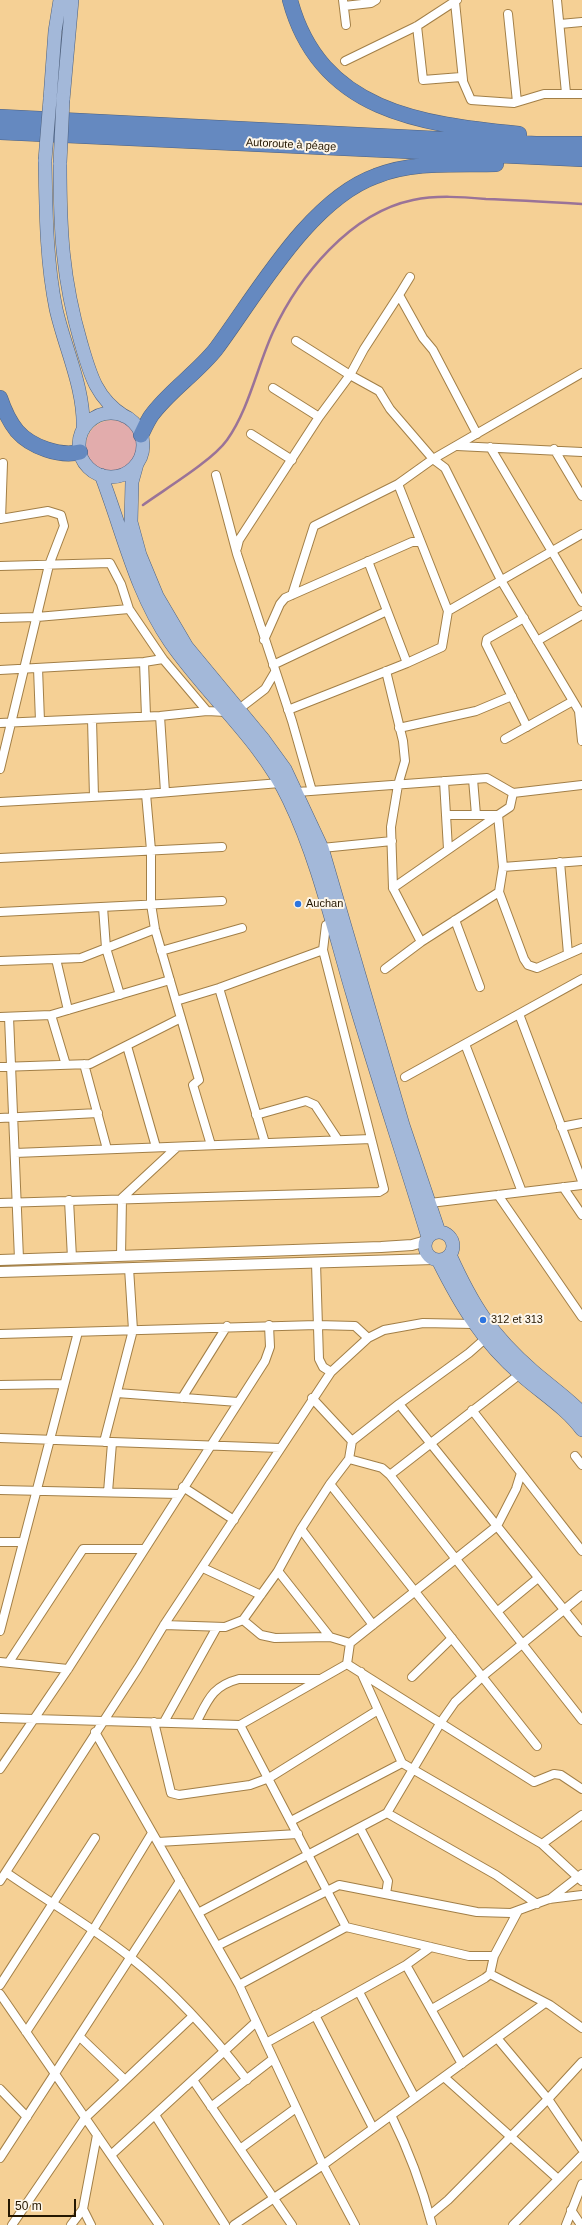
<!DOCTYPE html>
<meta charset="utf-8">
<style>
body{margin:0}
#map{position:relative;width:582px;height:2225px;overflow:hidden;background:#f5d095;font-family:Arial,sans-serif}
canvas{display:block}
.scale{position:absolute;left:8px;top:2199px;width:68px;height:18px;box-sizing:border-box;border:2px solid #251701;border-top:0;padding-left:5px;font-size:12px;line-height:14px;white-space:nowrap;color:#251701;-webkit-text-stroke:3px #fdf6ea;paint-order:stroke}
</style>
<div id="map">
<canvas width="582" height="2225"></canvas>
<div class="scale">50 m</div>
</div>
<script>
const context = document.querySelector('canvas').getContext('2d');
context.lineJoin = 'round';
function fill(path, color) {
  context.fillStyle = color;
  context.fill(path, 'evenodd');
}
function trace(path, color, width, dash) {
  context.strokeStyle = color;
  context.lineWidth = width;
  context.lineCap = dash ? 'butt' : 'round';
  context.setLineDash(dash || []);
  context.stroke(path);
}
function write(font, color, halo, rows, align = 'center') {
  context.font = font + ' Arial,sans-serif';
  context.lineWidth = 4;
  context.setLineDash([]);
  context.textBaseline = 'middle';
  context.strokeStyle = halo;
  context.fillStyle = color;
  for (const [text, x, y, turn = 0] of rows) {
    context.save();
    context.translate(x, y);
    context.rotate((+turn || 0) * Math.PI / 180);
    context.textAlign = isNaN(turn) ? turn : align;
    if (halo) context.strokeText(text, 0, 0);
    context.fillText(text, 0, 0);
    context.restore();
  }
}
const green = new Path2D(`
 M86 446a26 26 0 1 1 52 0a26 26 0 1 1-52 0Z`);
const stream = new Path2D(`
 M 143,505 C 165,489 212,461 227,440 C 249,409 257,367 273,332 C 299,276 350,213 413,200 C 437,195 462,197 486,199 C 518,200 550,202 582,204`);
const minor = new Path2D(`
 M 343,0 L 346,25
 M 557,0 L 566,93
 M 455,2 L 463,80
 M 344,6 L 371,3 L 376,0
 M 508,14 L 517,102
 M 560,24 L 582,22
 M 417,26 L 423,80 L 461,77 L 471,100 L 514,103 L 544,94 L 582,94
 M 345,61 L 417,26 L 457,0
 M 399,295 L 410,277
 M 273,388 L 319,417
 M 251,434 L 292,460
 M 477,434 L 433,350 L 423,338 L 399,295 L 364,349 L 350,375 L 379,391 L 390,409 L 433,459 L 445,468 L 502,582 L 579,711 L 582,741
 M 457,446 L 582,452
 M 490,447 L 582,602
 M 554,449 L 582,496
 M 216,475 L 237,554 L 292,721 L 312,791
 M 0,519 L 48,511 L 61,515 L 64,526 L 49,565 L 0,769
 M 1,519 L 3,463
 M 237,548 L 239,540 L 319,417 L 350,375 L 296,341
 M 368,561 L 407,663
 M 0,566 L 110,563 L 121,584 L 129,609 L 163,659 L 207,711
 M 292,595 L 314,526 L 398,484
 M 448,611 L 398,484 L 433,459 L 582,373
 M 0,618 L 37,617 L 129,609
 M 524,618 L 487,639 L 486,644 L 527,727
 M 264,640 L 280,604 L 285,598 L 412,542 L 420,542
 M 537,641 L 582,615
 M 144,662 L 146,716
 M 273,665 L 387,611
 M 38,668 L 40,721
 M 0,670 L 144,662 L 163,659
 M 386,671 L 403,741 L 405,761 L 398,785 L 391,827 L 393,888
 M 239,709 L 265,689 L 275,672
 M 288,710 L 407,663 L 442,647 L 448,611 L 582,534
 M 160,716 L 165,792
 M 92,719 L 94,797
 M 0,723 L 160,716 L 207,711 L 226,712
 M 399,728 L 476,711 L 512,696
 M 505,739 L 573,701
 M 473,779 L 476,815
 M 444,781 L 448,849
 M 297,792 L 487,778 L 513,793 L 582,785
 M 513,793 L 510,807 L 498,815 L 503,867 L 499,892 L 524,959 L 528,965 L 537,968 L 582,948
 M 146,794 L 151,850 L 151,904 L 155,929 L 199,1080 L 193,1085 L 211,1145
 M 0,802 L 146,794 L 280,783
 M 446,815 L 498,815
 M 322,848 L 392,841
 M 0,858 L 222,847
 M 560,862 L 568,954
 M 503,867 L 582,861
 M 103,907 L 106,948 L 120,995
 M 0,912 L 222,901
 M 455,920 L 480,987
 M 421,942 L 393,888 L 498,815
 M 323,950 L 326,925 L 332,923
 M 161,951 L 242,928
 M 56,959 L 68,1010
 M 0,961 L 81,958 L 155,929
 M 385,969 L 421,942 L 499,892
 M 219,988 L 265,1143
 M 519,1014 L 582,1181
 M 51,1015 L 66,1065
 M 0,1017 L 51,1015 L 170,980
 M 9,1017 L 19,1259
 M 465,1044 L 522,1192
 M 127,1046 L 156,1147
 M 84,1064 L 107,1149
 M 0,1067 L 90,1064 L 181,1018
 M 405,1077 L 582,979
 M 256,1115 L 306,1101 L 315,1105 L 338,1140
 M 0,1118 L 98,1113
 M 561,1127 L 582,1123
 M 15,1153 L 371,1139
 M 563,1187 L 582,1215
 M 498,1195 L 582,1317
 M 69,1200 L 72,1258
 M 0,1203 L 379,1192 L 384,1189 L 323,950 L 219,988 L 176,1001
 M 430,1203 L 582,1185
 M 121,1256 L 122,1198 L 177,1147
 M 316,1263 L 319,1359 L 323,1367 L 331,1372
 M 0,1334 L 317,1325 L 355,1326 L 368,1338
 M 0,1385 L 63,1384
 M 117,1393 L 238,1402
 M 182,1398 L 227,1326
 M 312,1398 L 352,1441
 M 399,1404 L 582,1632
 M 472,1410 L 582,1551
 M 0,1438 L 280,1448
 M 104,1442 L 133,1330 L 129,1268
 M 575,1456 L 582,1465
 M 349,1459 L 382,1468 L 390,1475 L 520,1374
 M 390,1475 L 582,1720
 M 330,1484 L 537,1746
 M 183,1487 L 234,1520
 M 0,1490 L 179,1494
 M 108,1492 L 112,1443
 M 301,1529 L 373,1625
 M 0,1542 L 23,1542
 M 203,1568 L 261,1595
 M 278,1571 L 330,1637
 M 498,1611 L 538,1578
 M 243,1620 L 261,1635 L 275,1638 L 330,1637 L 350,1643
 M 164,1625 L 225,1627 L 243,1620 L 278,1571 L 301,1529 L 330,1484 L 349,1459 L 352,1441 L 399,1404 L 469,1353 L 486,1338
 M 0,1631 L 78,1332
 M 0,1662 L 68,1669
 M 9,1662 L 83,1549 L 143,1549
 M 347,1664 L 534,1782 L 554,1774 L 561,1775 L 582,1789
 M 347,1664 L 350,1643 L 497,1526 L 516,1489 L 521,1473
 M 361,1672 L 402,1763 L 542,1844 L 582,1881
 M 412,1677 L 452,1638
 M 0,1718 L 240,1725 L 347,1664
 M 154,1722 L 171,1793 L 179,1795 L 250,1785 L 269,1778 L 378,1710
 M 164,1722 L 217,1627
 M 196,1723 C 208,1700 212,1686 239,1679 L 319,1679
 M 240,1725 L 346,1927
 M 95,1732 L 239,1985 L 323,2165 L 355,2225
 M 0,1769 L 68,1669 L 265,1361 L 270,1347 L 269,1325
 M 387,1813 L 496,1875 L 537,1904
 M 291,1821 L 402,1763
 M 360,1828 L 388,1881 L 386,1894
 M 158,1842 L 298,1834
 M 542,1844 L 582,1815
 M 7,1873 C 47,1901 91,1926 130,1957 C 174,1992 213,2035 247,2080
 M 0,1881 L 138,1668 L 164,1625 L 331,1372 L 368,1338 L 384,1330 L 423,1323 L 473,1324
 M 550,1899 L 582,1874
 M 198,1913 L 387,1813 L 441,1722 L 455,1702 L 483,1676 L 582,1595
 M 217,1946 L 339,1885 L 477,1912 L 511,1913 L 549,1899 L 582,1895
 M 406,1965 L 431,1947
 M 490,1974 L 550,2005 L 582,2028
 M 0,1985 L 95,1838
 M 239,1985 L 346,1927 L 469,1956 L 494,1956 L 518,1911
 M 359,1992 L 415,2098
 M 0,1994 L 159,2225
 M 432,2009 L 485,1978 L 490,1974 L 494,1956
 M 315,2015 L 373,2128
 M 26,2032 L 93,1930 L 152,1833
 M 80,2037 L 125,2080
 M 497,2038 L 548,2099 L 582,2062
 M 266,2043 L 406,1965 L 462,2064
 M 444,2077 L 558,2179
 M 193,2080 L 292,2225
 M 0,2089 L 27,2117
 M 211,2107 L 273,2059
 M 155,2115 L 225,2225
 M 391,2115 C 409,2151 422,2186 432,2225
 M 240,2149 L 296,2108
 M 111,2155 L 256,2022
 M 0,2158 L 180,1881
 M 83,2209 L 91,2225
 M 571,2210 L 581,2225
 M 430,2215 L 448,2200 L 548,2099 L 582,2149
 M 12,2225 L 85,2118 L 193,2016
 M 71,2225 L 83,2209 L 97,2135
 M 234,2225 L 323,2165 L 545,2003
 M 513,2225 L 582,2155
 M 566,2225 L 582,2184`);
const tertiary = new Path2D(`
 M 0,1260 L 381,1247 L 412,1245 L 426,1241
 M 0,1272 L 434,1259`);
const primary = new Path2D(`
 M 50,99 L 55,31 L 60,0
 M 63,100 L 72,0
 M 45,160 C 46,210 46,260 56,309 C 65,349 85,389 83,430
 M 60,163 C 60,229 62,278 81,343 C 90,374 96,398 124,416
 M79 445a32 32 0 1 1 64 0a32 32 0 1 1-64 0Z
 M 137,464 L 132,482 L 131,522 L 140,555 L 157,596 L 187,647 L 264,740 L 285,769 L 322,848 L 403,1125 L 439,1232
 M 101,475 C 123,532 135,591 170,642 C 207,696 261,740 289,800 C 318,860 333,928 352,992 C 376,1074 403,1155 428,1237
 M425 1246a14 14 0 1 1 28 0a14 14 0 1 1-28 0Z
 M 450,1255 C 473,1306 491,1334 533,1371 C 549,1385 567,1397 582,1413
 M 438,1260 C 461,1306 482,1341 521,1375 C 541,1393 566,1408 582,1430`);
const motorway = new Path2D(`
 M 290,0 C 320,112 421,124 519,134
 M 0,117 L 536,144 L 582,144
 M 0,132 L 582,159
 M 0,398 C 4,410 9,421 17,431 C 31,447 60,457 80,452
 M 141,435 C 144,429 147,422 151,416 C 168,392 197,373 216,349 C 257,294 309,200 376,176 C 413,161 456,165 496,164`);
const primaryBridge = new Path2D(`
 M 45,160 L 50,99
 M 60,163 L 63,100`);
const markers = [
 [298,904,4,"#2d75e1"],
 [483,1320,4,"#2d75e1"]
];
const streetNames = [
 ["Autoroute à péage",291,145,3]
];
const poiNames = [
 ["Auchan",306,904],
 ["312 et 313",491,1320]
];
fill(green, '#e2acac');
trace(stream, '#9a7398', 2.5);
trace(minor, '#a27f47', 10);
trace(tertiary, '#a27f47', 12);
trace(primary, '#4f617d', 14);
trace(motorway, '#4f617d', 16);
trace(minor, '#fff', 8);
trace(tertiary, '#fff', 10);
trace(primary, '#a3b8d9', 13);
trace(motorway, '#6589c0', 15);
trace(primaryBridge, '#4f617d', 14, []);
trace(primaryBridge, '#a3b8d9', 13);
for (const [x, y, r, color] of markers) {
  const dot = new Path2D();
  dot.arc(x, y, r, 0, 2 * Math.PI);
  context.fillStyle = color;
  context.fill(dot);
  trace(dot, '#fdf6ea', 1.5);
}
write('11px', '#251701', '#fdf6ea', streetNames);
write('11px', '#251701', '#fdf6ea', poiNames, 'left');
</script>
